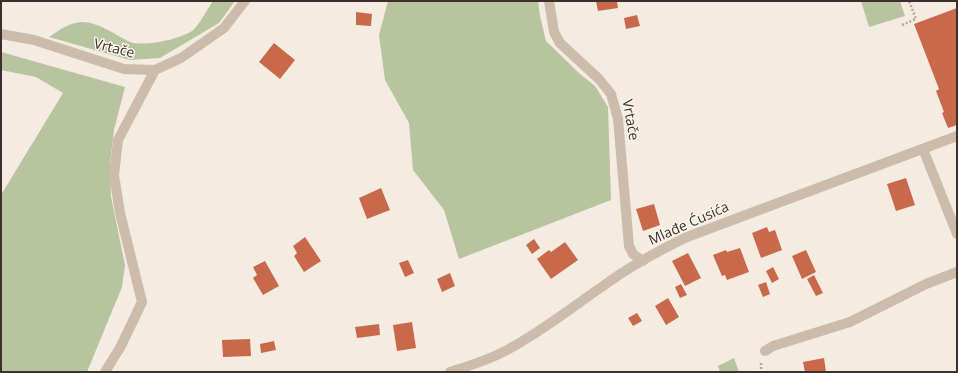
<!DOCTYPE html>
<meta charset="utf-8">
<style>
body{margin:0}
#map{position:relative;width:958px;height:373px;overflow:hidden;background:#f4ebe1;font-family:"Open Sans",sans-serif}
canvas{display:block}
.frame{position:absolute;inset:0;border:2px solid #3b302b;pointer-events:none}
</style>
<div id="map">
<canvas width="958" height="373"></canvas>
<div class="frame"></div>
</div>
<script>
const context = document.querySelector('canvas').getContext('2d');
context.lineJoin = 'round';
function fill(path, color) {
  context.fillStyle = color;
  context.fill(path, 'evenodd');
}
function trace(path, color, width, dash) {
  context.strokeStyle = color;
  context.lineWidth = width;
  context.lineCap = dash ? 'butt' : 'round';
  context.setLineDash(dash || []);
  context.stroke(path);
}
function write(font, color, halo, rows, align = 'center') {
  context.font = font + ' "Open Sans",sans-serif';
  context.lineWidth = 3;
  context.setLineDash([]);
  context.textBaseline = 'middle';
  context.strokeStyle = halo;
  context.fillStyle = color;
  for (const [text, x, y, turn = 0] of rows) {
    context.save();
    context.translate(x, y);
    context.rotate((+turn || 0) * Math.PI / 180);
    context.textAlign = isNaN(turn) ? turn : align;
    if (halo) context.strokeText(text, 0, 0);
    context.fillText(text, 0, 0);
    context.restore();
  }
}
const green = new Path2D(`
 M 213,1 L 235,1 L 219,23 L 160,58 L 130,60 L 49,37 C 58,31 70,22 82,22 C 99,22 115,35 130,42 C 144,47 180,39 192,31 C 199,26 208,8 213,1 Z
 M 388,1 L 538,1 L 540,16 L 546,41 L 580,74 L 595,86 L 608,107 L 611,200 L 459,259 L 444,210 L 413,170 L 409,123 L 385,80 L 379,35 Z
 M 861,1 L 900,1 L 905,16 L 869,27 Z
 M 1,52 L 125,87 L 114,130 L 110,164 L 111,197 L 125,265 L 122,287 L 87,372 L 1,372 L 1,195 L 63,93 L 36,77 L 1,70 Z
 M 734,358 L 739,372 L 720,372 L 718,366 Z`);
const building = new Path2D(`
 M 596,1 L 617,1 L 618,8 L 598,11 Z
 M 957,8 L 957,125 L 948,128 L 942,113 L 944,112 L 936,91 L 939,89 L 914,24 Z
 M 356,12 L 372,14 L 371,26 L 356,25 Z
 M 637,15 L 640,26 L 626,29 L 624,18 Z
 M 274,43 L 295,60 L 280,79 L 259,62 Z
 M 906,178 L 915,205 L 896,211 L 887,184 Z
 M 381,188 L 390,210 L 367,219 L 359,198 Z
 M 654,204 L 660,225 L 643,231 L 636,209 Z
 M 767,227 L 769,232 L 775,230 L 782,250 L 761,258 L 752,233 Z
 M 305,237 L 321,261 L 304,272 L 294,256 L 297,253 L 293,246 Z
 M 534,239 L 540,248 L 532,254 L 526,245 Z
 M 565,242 L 578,260 L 551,279 L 537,259 L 549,250 L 551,252 Z
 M 740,248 L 749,272 L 727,280 L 725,275 L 722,276 L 713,255 L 726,250 L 727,252 Z
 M 806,250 L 816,272 L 802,279 L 792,256 Z
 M 688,253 L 701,278 L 685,286 L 672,261 Z
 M 408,260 L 414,273 L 405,277 L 399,263 Z
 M 265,261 L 279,286 L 263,295 L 253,278 L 257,275 L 253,267 Z
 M 773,267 L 779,279 L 772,283 L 766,271 Z
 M 450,273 L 455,286 L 442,292 L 437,279 Z
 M 814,275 L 823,293 L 816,296 L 807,279 Z
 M 766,282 L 770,294 L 763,297 L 758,285 Z
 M 681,284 L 687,295 L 680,298 L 675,287 Z
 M 668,298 L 679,317 L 666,325 L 655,306 Z
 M 637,313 L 642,321 L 633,326 L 628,318 Z
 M 412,322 L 416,348 L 397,351 L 393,325 Z
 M 379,324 L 380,335 L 357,338 L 355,327 Z
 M 250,339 L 251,356 L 223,357 L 222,340 Z
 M 274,341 L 276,350 L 261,353 L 260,344 Z
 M 824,358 L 826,372 L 805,372 L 803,362 Z`);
const path = new Path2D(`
 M 902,25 L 916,19 L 909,1
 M 761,363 L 761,372`);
const minor = new Path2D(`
 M 549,1 L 554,32 L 560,43 L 599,79 L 611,94 L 618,119 L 629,246 L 633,254 L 643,261
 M 1,34 L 34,40 L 124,69 L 155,70 L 181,58 L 224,28 L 245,1
 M 923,149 L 957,234
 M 765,351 L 773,346 L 850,322 L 926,284 L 957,272
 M 105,372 L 121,346 L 142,302 L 120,213 L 114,175 L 118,140 L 155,70`);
const tertiary = new Path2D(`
 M 450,372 C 469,366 489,360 507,350 C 541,332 571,308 603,286 C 629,267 658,251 687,237 L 957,136`);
const streetNames = [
 ["Vrtače",114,49,14],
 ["Vrtače",630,120,80],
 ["Mlađe Ćusića",689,224,-24]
];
fill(green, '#b8c4a0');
fill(building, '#c8694b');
trace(path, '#b9a596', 2.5, [2, 2]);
trace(minor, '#cdbbac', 10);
trace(tertiary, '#cdbbac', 10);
write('14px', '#3b302b', '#fbf5ee', streetNames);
</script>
